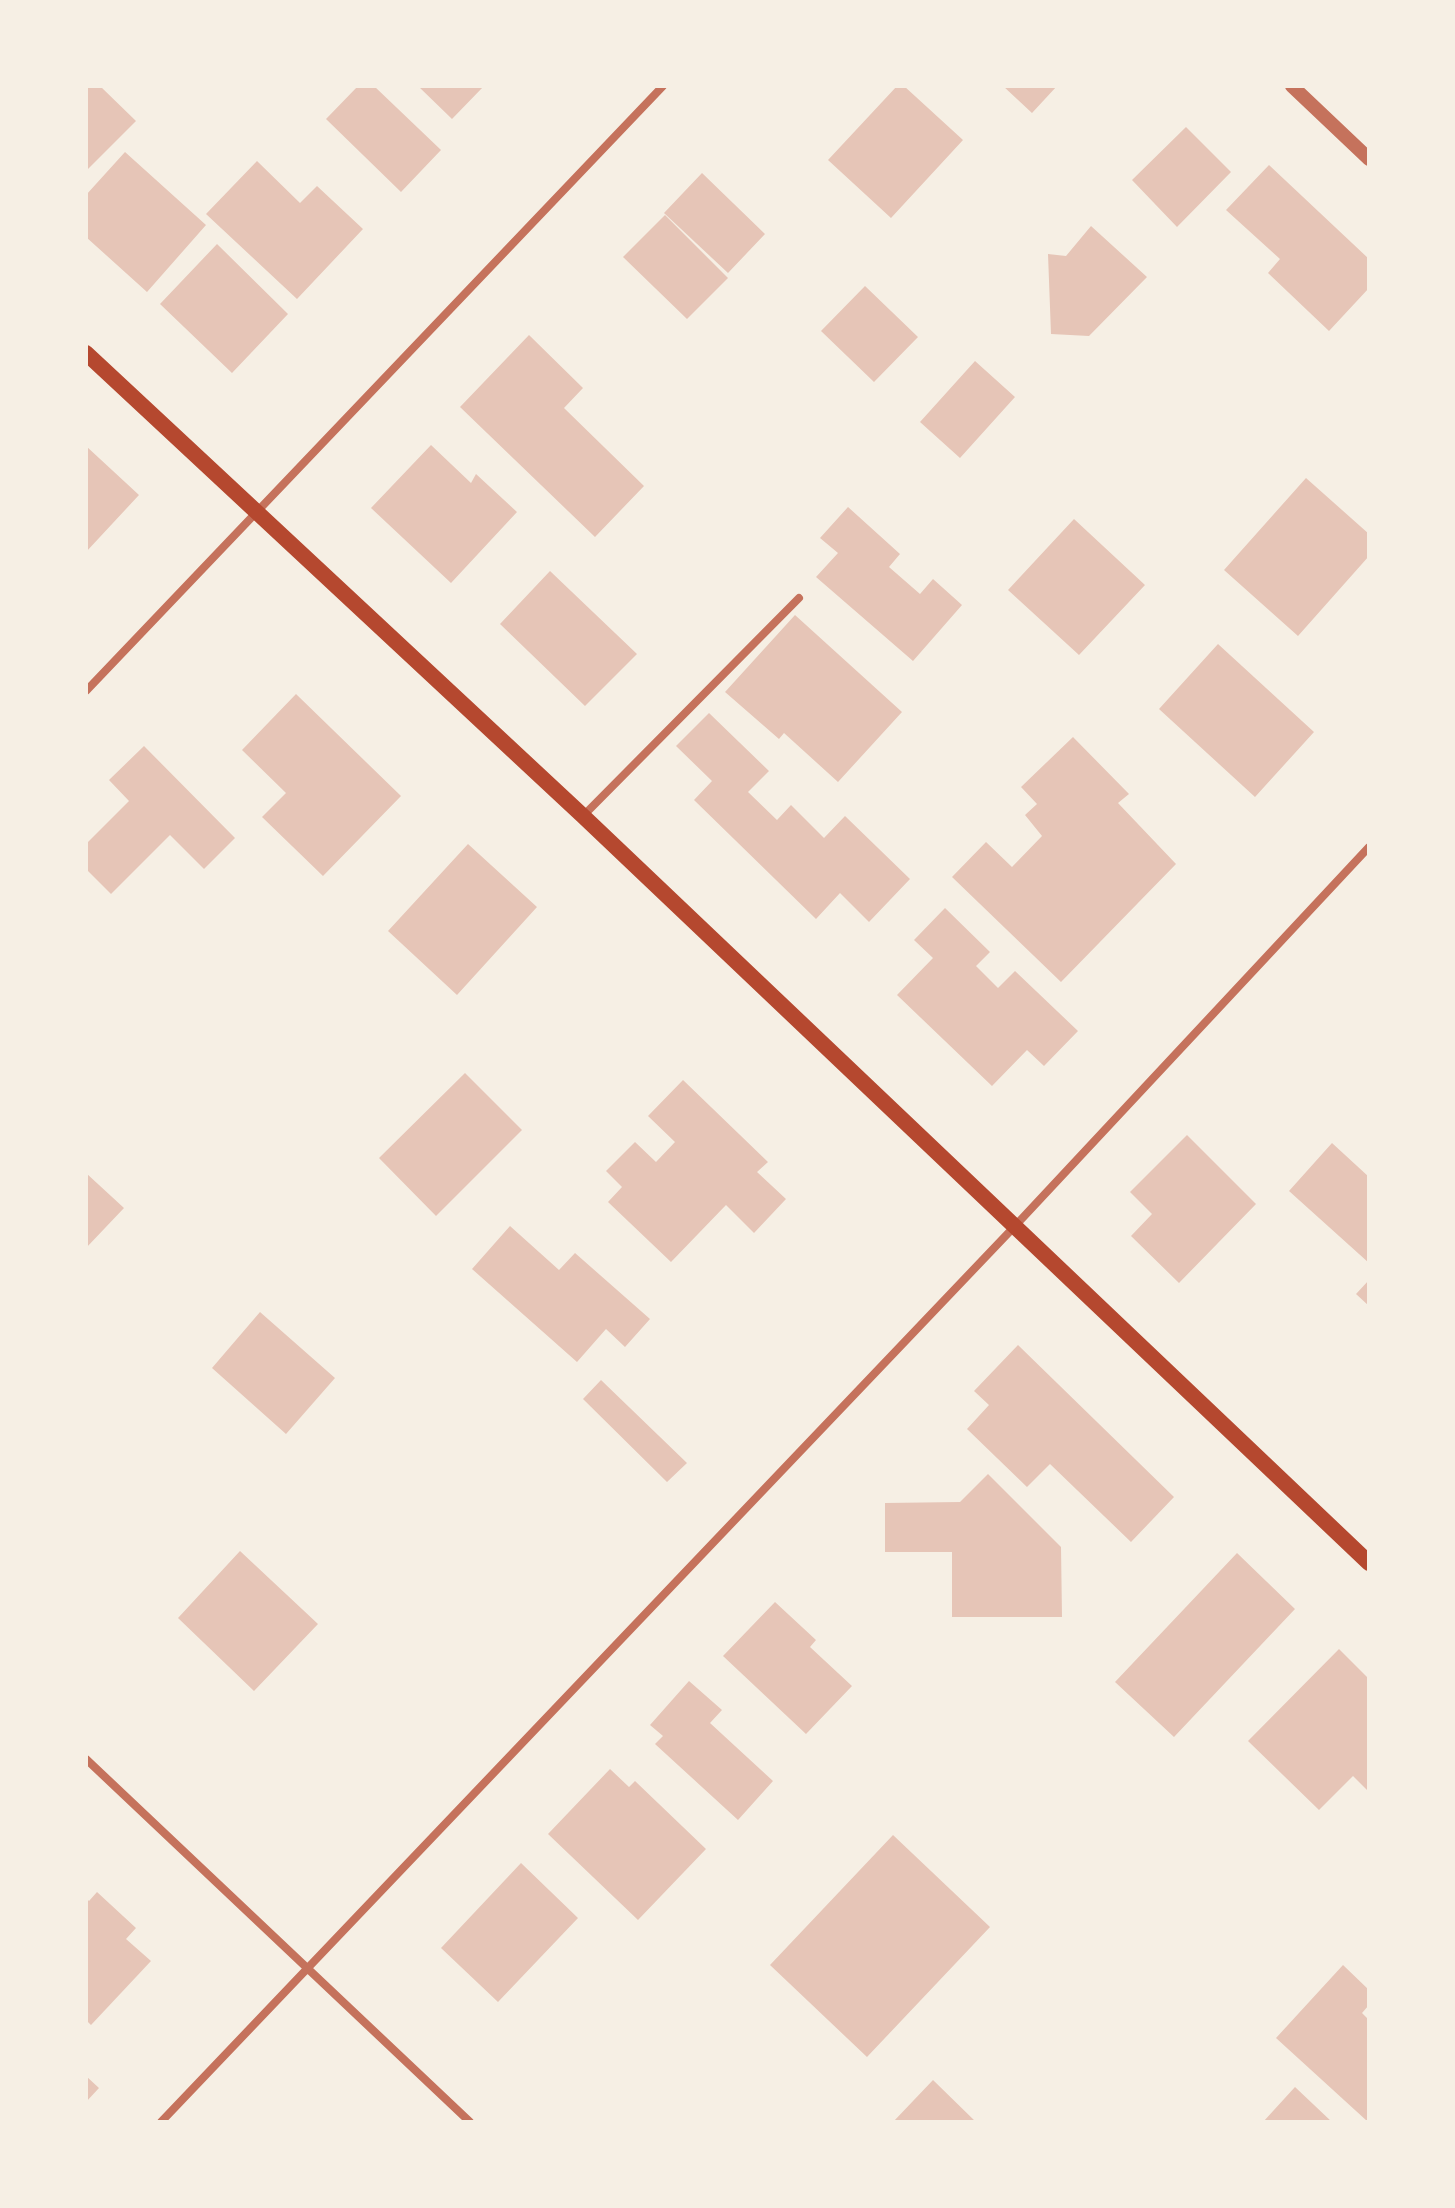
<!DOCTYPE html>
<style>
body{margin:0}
#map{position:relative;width:1455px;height:2208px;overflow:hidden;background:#f6efe4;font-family:Figtree,sans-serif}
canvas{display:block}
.frame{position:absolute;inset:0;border:88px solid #f6efe4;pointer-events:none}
</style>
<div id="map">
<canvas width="1455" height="2208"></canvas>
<div class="frame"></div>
</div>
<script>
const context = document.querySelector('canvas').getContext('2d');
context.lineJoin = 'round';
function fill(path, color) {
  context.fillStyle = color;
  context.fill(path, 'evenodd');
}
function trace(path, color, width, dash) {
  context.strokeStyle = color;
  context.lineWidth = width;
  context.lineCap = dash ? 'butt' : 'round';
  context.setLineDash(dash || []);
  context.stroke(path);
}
const building = new Path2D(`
 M 86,86 L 100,86 L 136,121 L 86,171 Z
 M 358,86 L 374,86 L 441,150 L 401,192 L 326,119 Z
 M 418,86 L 484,86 L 452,119 Z
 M 897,86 L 904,86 L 963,140 L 891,218 L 828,160 Z
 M 1003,86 L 1057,86 L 1032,113 Z
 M 1186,127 L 1231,172 L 1177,227 L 1132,180 Z
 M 125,152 L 206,225 L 147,292 L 86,237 L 86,195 Z
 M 257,161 L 300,203 L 317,186 L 363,229 L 297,299 L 206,214 Z
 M 1269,165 L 1369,259 L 1369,288 L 1329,331 L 1268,273 L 1280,259 L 1226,210 Z
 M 702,173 L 765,234 L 728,273 L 664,213 Z
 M 665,215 L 728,278 L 687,319 L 623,257 Z
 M 1091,226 L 1147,277 L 1089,336 L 1051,334 L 1048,254 L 1066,256 Z
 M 217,244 L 288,314 L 232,373 L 160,304 Z
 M 865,286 L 918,337 L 874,382 L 821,331 Z
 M 529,335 L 583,388 L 564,408 L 644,486 L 595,537 L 460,407 Z
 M 975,361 L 1015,397 L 960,458 L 920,422 Z
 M 431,445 L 471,483 L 476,474 L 517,512 L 451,583 L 371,508 Z
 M 86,446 L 139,495 L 86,552 Z
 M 1306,478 L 1369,534 L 1369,556 L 1298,636 L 1224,570 Z
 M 848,507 L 900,554 L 889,567 L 920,594 L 933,579 L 962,605 L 913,661 L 816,577 L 838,553 L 820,538 Z
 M 1074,519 L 1145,585 L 1079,655 L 1008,590 Z
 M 550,571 L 637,654 L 585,706 L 500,624 Z
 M 795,615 L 902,712 L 838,782 L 784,733 L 779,739 L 725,692 Z
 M 1218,644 L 1314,732 L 1255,797 L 1159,709 Z
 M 296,694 L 401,796 L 323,876 L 262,817 L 286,793 L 242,750 Z
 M 709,713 L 769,771 L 748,792 L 777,820 L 791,805 L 824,838 L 845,816 L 910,879 L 869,922 L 840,893 L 816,919 L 694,800 L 712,781 L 676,746 Z
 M 1073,737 L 1129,794 L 1118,803 L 1176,864 L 1061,982 L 952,877 L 986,842 L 1012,867 L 1042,836 L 1025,815 L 1037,804 L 1021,787 Z
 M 144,746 L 235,838 L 204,869 L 170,835 L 111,894 L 86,869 L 86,844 L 129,801 L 109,780 Z
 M 468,844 L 537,907 L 457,995 L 388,931 Z
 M 945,908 L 990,952 L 976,966 L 998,988 L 1015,971 L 1078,1031 L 1044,1066 L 1027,1050 L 992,1086 L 897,995 L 933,958 L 914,940 Z
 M 465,1073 L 522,1130 L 436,1216 L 379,1158 Z
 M 683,1080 L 768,1162 L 757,1172 L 786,1199 L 754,1233 L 726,1205 L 671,1262 L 608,1202 L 622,1187 L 606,1171 L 635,1142 L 656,1162 L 675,1142 L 648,1116 Z
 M 1187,1135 L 1256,1204 L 1179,1283 L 1131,1236 L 1152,1214 L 1130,1192 Z
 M 1332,1143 L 1369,1177 L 1369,1263 L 1289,1191 Z
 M 86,1173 L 124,1208 L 86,1248 Z
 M 510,1226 L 559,1270 L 575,1253 L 650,1319 L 625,1347 L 606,1329 L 577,1362 L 472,1269 Z
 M 1369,1280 L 1369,1306 L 1356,1294 Z
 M 260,1312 L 335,1378 L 286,1434 L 212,1368 Z
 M 1018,1345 L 1174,1497 L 1131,1542 L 1050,1464 L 1027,1487 L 967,1429 L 989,1405 L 974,1391 Z
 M 601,1380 L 687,1463 L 667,1482 L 583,1399 Z
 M 988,1474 L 1061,1547 L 1062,1617 L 952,1617 L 952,1552 L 885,1552 L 885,1503 L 960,1502 Z
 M 240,1551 L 318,1624 L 254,1691 L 178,1618 Z
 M 1237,1553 L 1295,1609 L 1174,1737 L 1115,1682 Z
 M 775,1602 L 816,1640 L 810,1647 L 852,1686 L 806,1734 L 723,1656 Z
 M 1339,1649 L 1369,1679 L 1369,1792 L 1353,1776 L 1319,1810 L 1248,1741 Z
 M 689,1681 L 722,1710 L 710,1723 L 773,1781 L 738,1820 L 655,1744 L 663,1736 L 650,1725 Z
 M 610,1769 L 629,1787 L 635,1781 L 706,1849 L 638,1920 L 548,1834 Z
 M 893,1835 L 990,1927 L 867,2057 L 770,1965 Z
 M 521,1863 L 578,1918 L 498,2002 L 441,1948 Z
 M 97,1892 L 136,1928 L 126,1939 L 151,1961 L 91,2025 L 86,2020 L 86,1898 L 89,1901 Z
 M 1343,1965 L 1369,1990 L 1369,2005 L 1362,2013 L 1369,2020 L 1367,2121 L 1276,2038 Z
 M 86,2076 L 99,2088 L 86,2102 Z
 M 933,2080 L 976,2122 L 893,2122 Z
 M 1295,2087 L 1332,2122 L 1263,2122 Z`);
const minor = new Path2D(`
 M 86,691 L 663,86
 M 583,816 L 799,598
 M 86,1759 L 470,2122
 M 161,2122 L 1015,1226 L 1369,847`);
const tertiary = new Path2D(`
 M 1292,86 L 1369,159`);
const secondary = new Path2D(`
 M 86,353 L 583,816 L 1369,1563`);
fill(building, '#e6c5b7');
trace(minor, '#c5725c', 8);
trace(tertiary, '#c5725c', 14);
trace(secondary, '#b5482f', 16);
</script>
